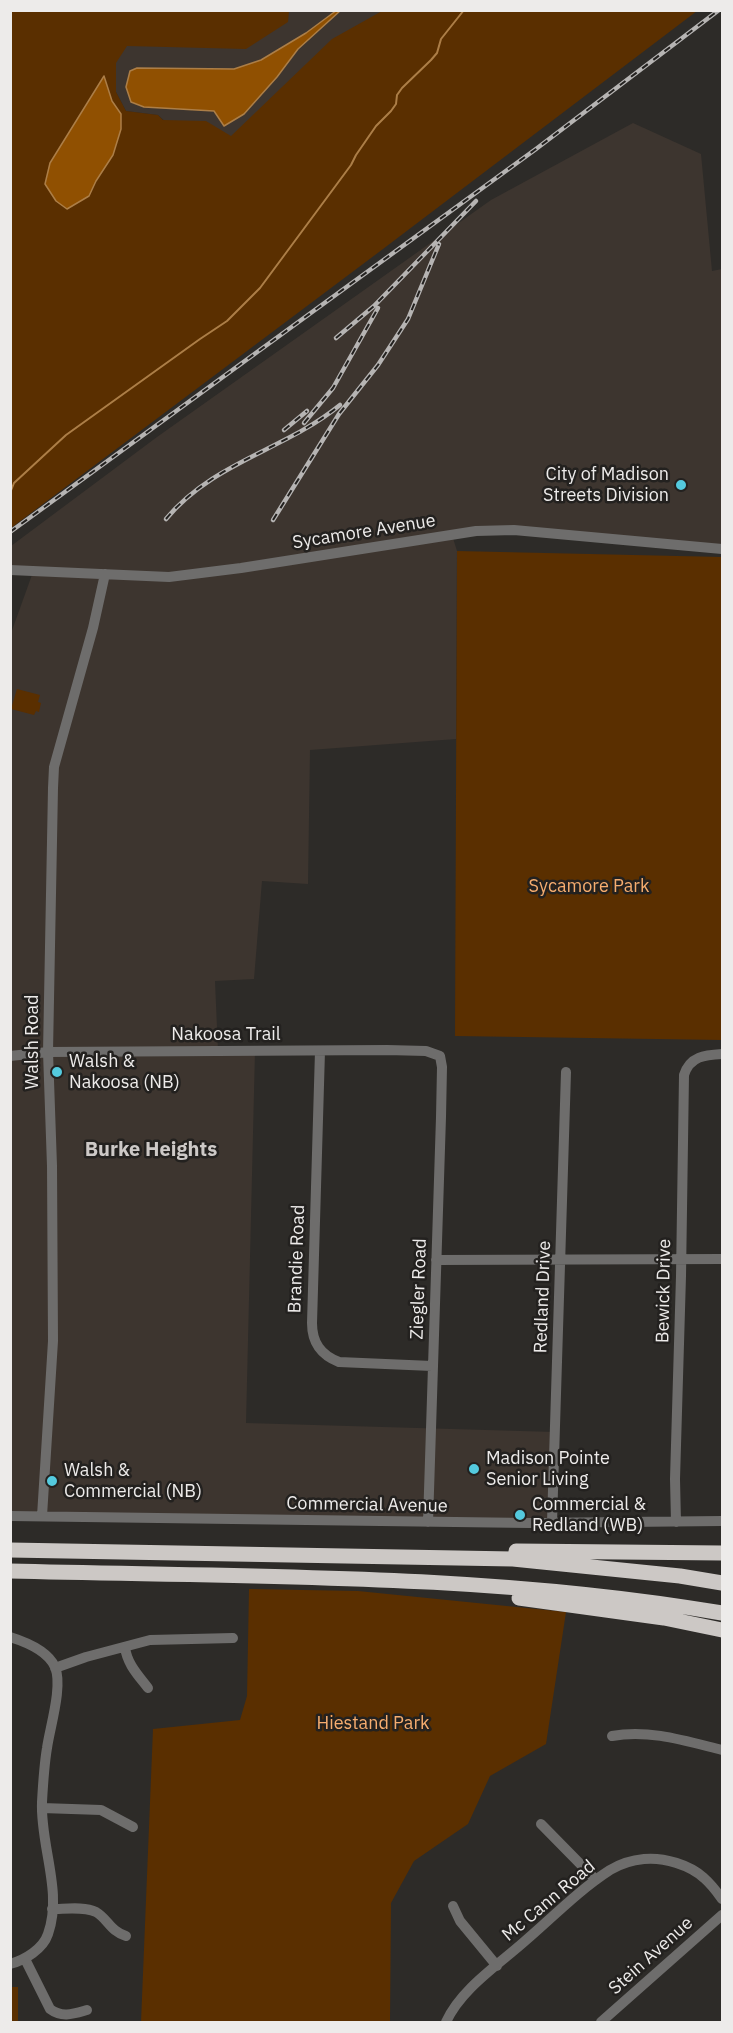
<!DOCTYPE html>
<style>
body{margin:0}
#map{position:relative;width:733px;height:2033px;overflow:hidden;background:#2d2b28;font-family:"IBM Plex Sans",sans-serif}
canvas{display:block}
.frame{position:absolute;inset:0;border:12px solid #edebea;pointer-events:none}
</style>
<div id="map">
<canvas width="733" height="2033"></canvas>
<div class="frame"></div>
</div>
<script>
const context = document.querySelector('canvas').getContext('2d');
context.lineJoin = 'round';
function fill(path, color) {
  context.fillStyle = color;
  context.fill(path, 'evenodd');
}
function trace(path, color, width, dash) {
  context.strokeStyle = color;
  context.lineWidth = width;
  context.lineCap = dash ? 'butt' : 'round';
  context.setLineDash(dash || []);
  context.stroke(path);
}
function write(font, color, halo, rows, align = 'center') {
  context.font = font + ' "IBM Plex Sans",sans-serif';
  context.lineWidth = 5;
  context.setLineDash([]);
  context.textBaseline = 'middle';
  context.strokeStyle = halo;
  context.fillStyle = color;
  for (const [text, x, y, turn = 0] of rows) {
    context.save();
    context.translate(x, y);
    context.rotate((+turn || 0) * Math.PI / 180);
    context.textAlign = isNaN(turn) ? turn : align;
    if (halo) context.strokeText(text, 0, 0);
    context.fillText(text, 0, 0);
    context.restore();
  }
}
const built = new Path2D(`
 M 116,11 L 382,11 L 225,175 L 158,115 L 126,111 L 116,92 Z
 M 633,123 L 701,154 L 712,271 L 722,269 L 722,549 L 514,530 L 452,535 L 457,551 L 456,739 L 310,750 L 308,884 L 262,881 L 254,979 L 215,981 L 218,1051 L 255,1051 L 246,1423 L 555,1432 L 552,1522 L 11,1516 L 10,636 L 33,572 L 11,570 L 11,546 L 157,437 L 491,200 Z`);
const green = new Path2D(`
 M 11,11 L 289,11 L 288,22 L 246,49 L 127,46 L 116,63 L 116,92 L 126,111 L 158,115 L 163,120 L 206,121 L 231,136 L 332,39 L 382,11 L 697,11 L 383,249 L 11,528 Z
 M 457,551 L 722,557 L 722,1040 L 455,1036 Z
 M 17,689 L 40,695 L 38,702 L 41,703 L 39,712 L 36,711 L 34,715 L 11,709 Z
 M 249,1589 L 358,1591 L 566,1612 L 546,1744 L 490,1776 L 468,1824 L 414,1861 L 391,1903 L 390,2022 L 141,2022 L 153,1729 L 240,1720 L 247,1696 Z
 M 10,1987 L 18,1987 L 18,2022 L 11,2022 Z`);
const water = new Path2D(`
 M 337,10 L 340,11 L 298,49 L 277,77 L 244,114 L 224,126 L 214,111 L 144,107 L 131,102 L 126,87 L 130,71 L 137,68 L 234,69 L 261,60 L 306,33 Z
 M 104,76 L 112,101 L 121,114 L 121,129 L 113,155 L 96,181 L 89,196 L 67,209 L 56,201 L 45,184 L 50,163 Z`);
const stream = new Path2D(`
 M 10,493 L 14,483 L 66,435 L 200,339 L 227,321 L 260,288 L 351,165 L 356,155 L 376,126 L 391,111 L 396,104 L 397,95 L 402,88 L 431,60 L 437,53 L 441,39 L 464,10`);
const minor = new Path2D(`
 M 10,570 L 169,577 L 241,568 L 476,531 L 514,530 L 722,549
 M 320,1051 L 312,1323 C 312,1343 321,1355 339,1362 L 432,1366
 M 10,1056 L 48,1052 L 387,1050 L 426,1051 L 440,1056 L 442,1067 L 441,1117 L 428,1522
 M 436,1260 L 722,1259
 M 10,1516 L 529,1523 L 722,1521
 M 42,1516 L 53,1341 L 52,1166 L 48,1052 L 53,788 L 54,767 L 93,628 L 105,574
 M 552,1522 L 566,1072
 M 676,1522 L 675,1479 L 681,1276 L 684,1075 C 690,1056 705,1055 722,1054
 M 10,1637 C 26,1642 48,1651 55,1667 C 63,1686 50,1727 47,1748 C 44,1766 43,1784 42,1802 C 40,1845 63,1892 48,1934 C 43,1949 25,1960 10,1964
 M 125,1647 C 127,1664 138,1675 148,1688
 M 55,1668 L 86,1657 L 150,1640 L 233,1638
 M 612,1736 C 649,1729 686,1741 722,1750
 M 42,1808 L 101,1810 L 133,1827
 M 541,1824 L 596,1880
 M 453,1906 L 460,1921 L 497,1966
 M 52,1909 C 65,1909 84,1906 96,1912 C 108,1919 110,1931 126,1936
 M 25,1959 L 50,2009 C 62,2018 73,2014 87,2010
 M 446,2022 C 461,1989 498,1965 525,1941 C 553,1917 579,1890 610,1870 C 620,1864 633,1860 644,1859 C 664,1857 690,1865 704,1878 C 711,1884 717,1892 722,1899
 M 601,2022 L 722,1915`);
const highway = new Path2D(`
 M 10,1550 L 513,1559 L 680,1576 L 722,1583
 M 516,1551 L 722,1553
 M 10,1571 C 248,1577 488,1573 722,1613
 M 519,1598 L 664,1618 L 722,1630`);
const rail = new Path2D(`
 M 336,338 L 374,306 L 476,201
 M 304,423 L 333,388 L 378,308
 M 284,430 L 307,411
 M 166,519 C 213,462 285,450 340,405
 M 273,520 L 339,414 L 378,365 L 408,319 L 439,244
 M 10,532 L 536,149 L 719,10`);
const markers = [
 [681,485,6,"#54cade"],
 [57,1072,6,"#54cade"],
 [474,1469,6,"#54cade"],
 [52,1481,6,"#54cade"],
 [520,1515,6,"#54cade"]
];
const poiNames = [
 ["City of Madison",669,475,"right"],
 ["Streets Division",669,496,"right"],
 ["Walsh &",69,1062],
 ["Nakoosa (NB)",69,1083],
 ["Madison Pointe",486,1459],
 ["Senior Living",486,1480],
 ["Walsh &",64,1471],
 ["Commercial (NB)",64,1492],
 ["Commercial &",532,1505],
 ["Redland (WB)",532,1526]
];
const streetNames = [
 ["Sycamore Avenue",364,532,-9],
 ["Nakoosa Trail",226,1035],
 ["Walsh Road",33,1042,-90],
 ["Brandie Road",297,1259,-88],
 ["Ziegler Road",419,1289,-88],
 ["Bewick Drive",664,1291,-89],
 ["Redland Drive",543,1297,-88],
 ["Commercial Avenue",367,1505,1],
 ["Mc Cann Road",549,1901,-40],
 ["Stein Avenue",651,1956,-42]
];
const parkNames = [
 ["Sycamore Park",589,887],
 ["Hiestand Park",373,1724]
];
const neighbourhoodNames = [
 ["Burke Heights",151,1150]
];
fill(built, '#3d352f');
fill(green, '#5a2f00');
fill(water, '#905001');
trace(water, '#ac7e47', 1.5);
trace(stream, '#ac7e47', 2);
trace(minor, '#6e6d6c', 10);
trace(highway, '#ccc8c5', 15);
trace(rail, '#b6b4b3', 4.5);
trace(rail, '#23211f', 2, [7]);
for (const [x, y, r, color] of markers) {
  const dot = new Path2D();
  dot.arc(x, y, r, 0, 2 * Math.PI);
  context.fillStyle = color;
  context.fill(dot);
  trace(dot, '#23211f', 2);
}
write('18px', '#edebea', '#23211f', poiNames, 'left');
write('18px', '#edebea', '#23211f', streetNames);
write('18px', '#f6ad6f', '#23211f', parkNames);
write('bold 20px', '#cdc9c7', '#23211f', neighbourhoodNames);
</script>
